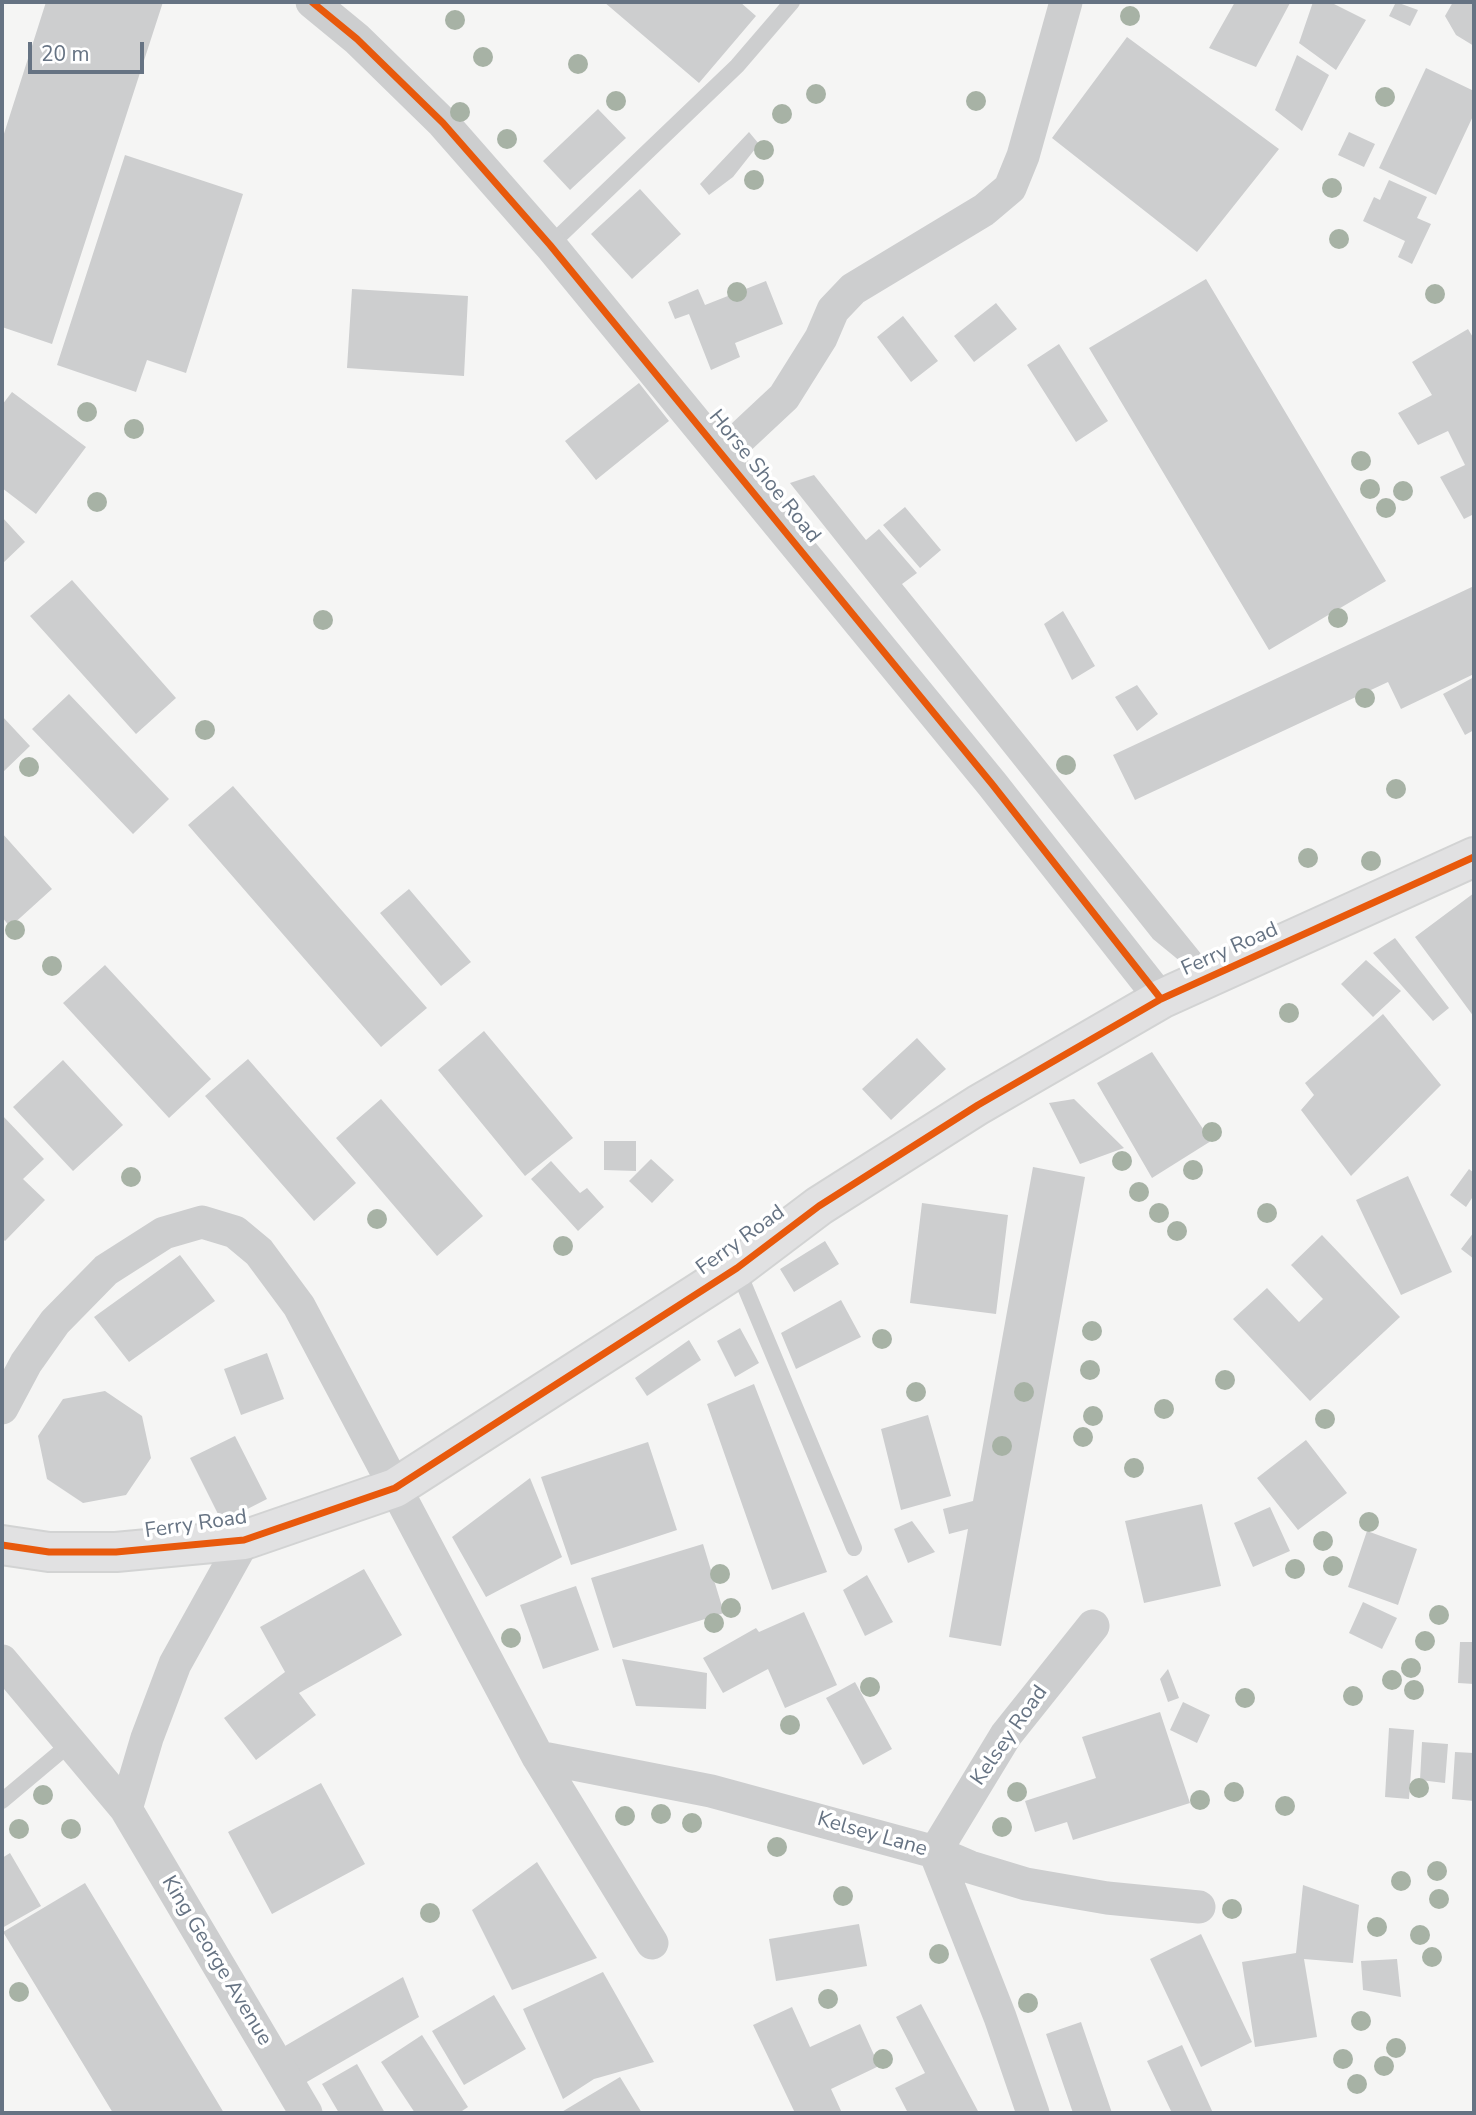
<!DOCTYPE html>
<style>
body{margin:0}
#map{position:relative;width:1476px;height:2115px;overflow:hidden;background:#f5f5f4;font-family:"Nunito Sans",sans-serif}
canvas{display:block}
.frame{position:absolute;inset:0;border:4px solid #667383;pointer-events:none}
.scale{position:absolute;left:28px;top:42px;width:116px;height:32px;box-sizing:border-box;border:4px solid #667383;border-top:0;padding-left:9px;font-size:21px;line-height:24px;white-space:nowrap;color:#667383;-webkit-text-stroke:5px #fff;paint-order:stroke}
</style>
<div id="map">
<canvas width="1476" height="2115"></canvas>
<div class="frame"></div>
<div class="scale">20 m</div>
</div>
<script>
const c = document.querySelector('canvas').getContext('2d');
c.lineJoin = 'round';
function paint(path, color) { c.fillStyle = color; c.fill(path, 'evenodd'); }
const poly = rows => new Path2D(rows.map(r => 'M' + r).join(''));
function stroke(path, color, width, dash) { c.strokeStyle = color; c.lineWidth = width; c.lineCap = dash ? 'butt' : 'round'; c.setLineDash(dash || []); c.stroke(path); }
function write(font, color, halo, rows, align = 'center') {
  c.font = font + ' "Nunito Sans",sans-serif'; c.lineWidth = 7; c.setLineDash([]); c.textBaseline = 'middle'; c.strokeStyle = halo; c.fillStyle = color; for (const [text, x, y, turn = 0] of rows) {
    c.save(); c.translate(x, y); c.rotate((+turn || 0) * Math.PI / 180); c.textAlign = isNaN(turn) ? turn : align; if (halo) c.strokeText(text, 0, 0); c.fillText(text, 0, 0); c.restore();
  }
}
paint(poly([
 [46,2,163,2,52,344,2,327,2,140],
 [604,2,740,2,756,16,699,83],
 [1235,2,1290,3,1256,67,1209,48],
 [1313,2,1330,2,1366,20,1336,70,1299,43],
 [1396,2,1418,10,1410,26,1389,16],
 [1453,2,1474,2,1474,46,1456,35,1445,16],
 [1127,37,1279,149,1197,252,1052,138],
 [1297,55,1329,75,1302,131,1275,110],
 [1426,68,1474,91,1474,114,1436,195,1379,168],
 [598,109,626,138,570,190,543,161],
 [749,132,759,144,733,177,709,195,700,184],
 [1349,132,1375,144,1364,167,1338,155],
 [125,155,243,194,186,373,147,360,136,392,57,365],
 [1389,180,1427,197,1417,218,1431,224,1412,264,1398,257,1405,241,1363,221,1374,197,1380,200],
 [640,189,681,234,632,279,591,234],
 [1206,279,1386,581,1269,650,1089,348],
 [766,281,783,324,735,343,740,357,711,370,689,314,675,319,668,302,698,289,705,305],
 [352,289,468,296,464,376,347,368],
 [996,303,1017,329,974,362,954,336],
 [903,316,938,361,911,382,877,337],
 [1468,329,1474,339,1474,514,1464,519,1440,477,1465,465,1448,431,1418,445,1398,413,1432,395,1412,362],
 [1059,344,1108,421,1076,442,1027,365],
 [639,383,669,421,596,480,565,441],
 [12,392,86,447,36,514,2,488,2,405],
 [814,475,866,540,879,529,917,573,902,584,1206,960,1203,980,1153,939,790,483],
 [905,507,941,550,920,568,883,525],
 [2,517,25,542,2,564],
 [72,580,176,698,136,734,30,616],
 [1474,586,1474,674,1401,709,1388,682,1135,800,1113,755],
 [1063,611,1095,666,1072,680,1044,624],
 [1474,677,1474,730,1465,735,1443,694],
 [1137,685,1158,714,1137,731,1115,697],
 [69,694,169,799,133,834,32,729],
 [2,716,30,746,2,773],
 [233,786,427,1008,381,1047,188,825],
 [2,833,52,889,10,927,2,917],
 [409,889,471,962,441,986,380,913],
 [1474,893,1474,1017,1415,937],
 [1395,938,1449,1008,1433,1021,1373,953],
 [1366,960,1401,991,1373,1017,1341,984],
 [105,965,211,1079,169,1118,63,1003],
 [1383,1014,1441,1085,1351,1176,1301,1110,1314,1095,1305,1083],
 [484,1031,573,1138,525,1176,438,1070],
 [917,1038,946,1069,891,1120,862,1089],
 [1152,1052,1211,1141,1152,1178,1097,1083],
 [248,1059,356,1183,314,1221,205,1096],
 [63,1060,123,1125,73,1171,13,1107],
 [381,1099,483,1216,437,1256,336,1138],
 [1074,1099,1124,1148,1080,1164,1049,1103],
 [2,1115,44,1159,23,1179,45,1200,5,1241,2,1238],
 [604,1141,636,1141,636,1171,604,1170],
 [651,1159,674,1180,652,1203,629,1181],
 [551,1161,580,1193,587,1188,604,1207,578,1231,531,1179],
 [1033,1167,1085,1177,1001,1646,949,1637,968,1529,949,1534,943,1509,973,1501],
 [1469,1169,1474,1173,1474,1195,1466,1207,1450,1195],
 [1408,1176,1452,1272,1401,1295,1356,1200],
 [922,1203,1008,1215,996,1314,910,1303],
 [1474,1232,1474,1259,1461,1249],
 [1322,1235,1400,1317,1310,1401,1233,1319,1267,1288,1299,1322,1323,1299,1291,1265],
 [825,1241,839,1264,794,1292,780,1269],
 [180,1255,215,1301,129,1362,94,1317],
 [841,1300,861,1337,796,1369,781,1333],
 [740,1328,759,1363,735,1377,717,1341],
 [689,1340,701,1360,647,1396,635,1378],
 [267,1353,284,1399,241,1415,224,1369],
 [754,1384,827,1572,772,1590,707,1404],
 [105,1391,142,1416,151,1458,126,1495,83,1503,47,1479,38,1436,63,1399],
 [928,1415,951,1496,901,1510,881,1429],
 [235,1436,267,1499,222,1522,190,1458],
 [1306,1440,1347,1493,1298,1530,1257,1478],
 [648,1442,677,1530,571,1565,541,1477],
 [530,1478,562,1557,486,1597,452,1537],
 [1202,1504,1221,1586,1144,1603,1125,1521],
 [1270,1507,1290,1551,1253,1567,1234,1523],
 [912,1521,935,1552,908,1563,894,1529],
 [1367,1531,1417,1549,1398,1605,1348,1587],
 [703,1544,724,1613,613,1648,591,1578],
 [364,1569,402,1635,299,1693,316,1715,256,1760,224,1718,285,1672,260,1627],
 [867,1575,893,1622,865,1636,843,1590],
 [576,1586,599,1650,543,1669,520,1605],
 [1363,1602,1397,1618,1382,1649,1349,1633],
 [804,1612,837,1685,785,1708,768,1669,723,1693,703,1658,756,1628,759,1632],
 [1460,1642,1474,1642,1474,1684,1458,1683],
 [622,1659,707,1673,706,1709,636,1706],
 [1168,1669,1179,1698,1168,1702,1160,1679],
 [855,1682,892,1749,863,1765,826,1698],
 [1183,1702,1210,1715,1197,1743,1170,1730],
 [1160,1712,1190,1803,1073,1840,1067,1822,1035,1832,1025,1801,1096,1778,1082,1737],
 [1389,1728,1414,1730,1409,1799,1385,1797],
 [1422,1742,1448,1744,1445,1783,1420,1780],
 [1455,1752,1474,1753,1474,1801,1452,1799],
 [321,1783,365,1864,272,1914,228,1832],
 [10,1853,41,1906,2,1928,2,1858],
 [537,1862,597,1958,512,1990,472,1910],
 [85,1883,224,2113,113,2113,3,1932],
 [1303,1885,1359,1905,1353,1963,1304,1959,1317,2037,1255,2047,1242,1962,1296,1953],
 [859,1924,867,1966,776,1981,769,1939],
 [1201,1934,1252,2042,1201,2067,1150,1959],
 [1397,1959,1401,1997,1363,1990,1361,1961],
 [603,1972,654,2062,594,2079,563,2099,523,2009],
 [403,1977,419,2017,305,2083,285,2046],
 [494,1995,526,2049,464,2085,432,2031],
 [921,2004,979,2113,908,2113,895,2088,925,2073,896,2017],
 [792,2007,810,2047,860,2024,879,2066,831,2089,842,2113,795,2113,753,2025],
 [1081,2022,1112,2113,1073,2113,1046,2034],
 [422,2035,468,2107,459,2113,415,2113,381,2062],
 [1182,2045,1213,2113,1172,2113,1147,2061],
 [357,2064,385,2113,339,2113,322,2084],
 [620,2077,642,2113,560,2113]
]), '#cdcecf');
const secondary = poly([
 [2,1545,49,1552,116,1552,244,1540,395,1488,737,1268,819,1206,978,1105,1161,999,1474,857]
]);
stroke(secondary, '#d2d3d3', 42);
stroke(poly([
 [550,245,737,66,792,2],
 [737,1268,854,1548],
 [2,1801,71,1743]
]), '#cdcecf', 16);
stroke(poly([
 [312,2,357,39,443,123,550,245,992,784,1161,999],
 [723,454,784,397,821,338,833,310,853,289,984,210,1010,188,1023,156,1066,2],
 [2,1408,26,1363,55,1322,106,1270,164,1233,202,1222,235,1232,259,1252,299,1306,538,1757,652,1943],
 [1093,1626,1006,1735,935,1852,970,1867,1026,1884,1107,1898,1199,1907],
 [2,1661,126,1809,306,2113],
 [538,1757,711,1791,935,1852,1000,2017,1033,2113],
 [126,1809,147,1738,175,1664,244,1540]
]), '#cdcecf', 33);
stroke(secondary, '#e1e1e2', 38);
stroke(poly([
 [312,2,357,39,443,123,550,245,992,784,1161,999],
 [2,1545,49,1552,116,1552,244,1540,395,1488,737,1268,819,1206,978,1105,1161,999,1474,857]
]), '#e8590c', 7);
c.fillStyle = '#a7b2a5';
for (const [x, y] of [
 [1130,16],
 [455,20],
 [483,57],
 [578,64],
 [816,94],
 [1385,97],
 [616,101],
 [976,101],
 [460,112],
 [782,114],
 [507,139],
 [764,150],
 [754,180],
 [1332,188],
 [1339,239],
 [737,292],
 [1435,294],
 [87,412],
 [134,429],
 [1361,461],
 [1370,489],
 [1403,491],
 [97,502],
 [1386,508],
 [1338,618],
 [323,620],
 [1365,698],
 [205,730],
 [1066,765],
 [29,767],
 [1396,789],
 [1308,858],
 [1371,861],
 [15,930],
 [52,966],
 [1289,1013],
 [1212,1132],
 [1122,1161],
 [1193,1170],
 [131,1177],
 [1139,1192],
 [1159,1213],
 [1267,1213],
 [377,1219],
 [1177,1231],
 [563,1246],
 [1092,1331],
 [882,1339],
 [1090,1370],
 [1225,1380],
 [916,1392],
 [1024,1392],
 [1164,1409],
 [1093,1416],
 [1325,1419],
 [1083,1437],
 [1002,1446],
 [1134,1468],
 [1369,1522],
 [1323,1541],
 [1333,1566],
 [1295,1569],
 [720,1574],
 [731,1608],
 [1439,1615],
 [714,1623],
 [511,1638],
 [1425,1641],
 [1411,1668],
 [1392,1680],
 [870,1687],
 [1414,1690],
 [1353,1696],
 [1245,1698],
 [790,1725],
 [1419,1788],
 [1017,1792],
 [1234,1792],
 [43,1795],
 [1200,1800],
 [1285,1806],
 [661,1814],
 [625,1816],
 [692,1823],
 [1002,1827],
 [19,1829],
 [71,1829],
 [777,1847],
 [1437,1871],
 [1401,1881],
 [843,1896],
 [1439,1899],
 [1232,1909],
 [430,1913],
 [1377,1927],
 [1420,1935],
 [939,1954],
 [1432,1957],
 [19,1992],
 [828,1999],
 [1028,2003],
 [1361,2021],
 [1396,2048],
 [883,2059],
 [1343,2059],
 [1384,2066],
 [1357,2084]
]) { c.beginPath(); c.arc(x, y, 10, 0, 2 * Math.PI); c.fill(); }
write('21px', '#667383', '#fff', [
 ["Horse Shoe Road",764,477,51],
 ["Ferry Road",1230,950,-24],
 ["Ferry Road",741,1241,-36],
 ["Ferry Road",196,1525,-8],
 ["Kelsey Road",1010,1736,-55],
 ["Kelsey Lane",872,1835,16],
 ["King George Avenue",216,1961,59]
]);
</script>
